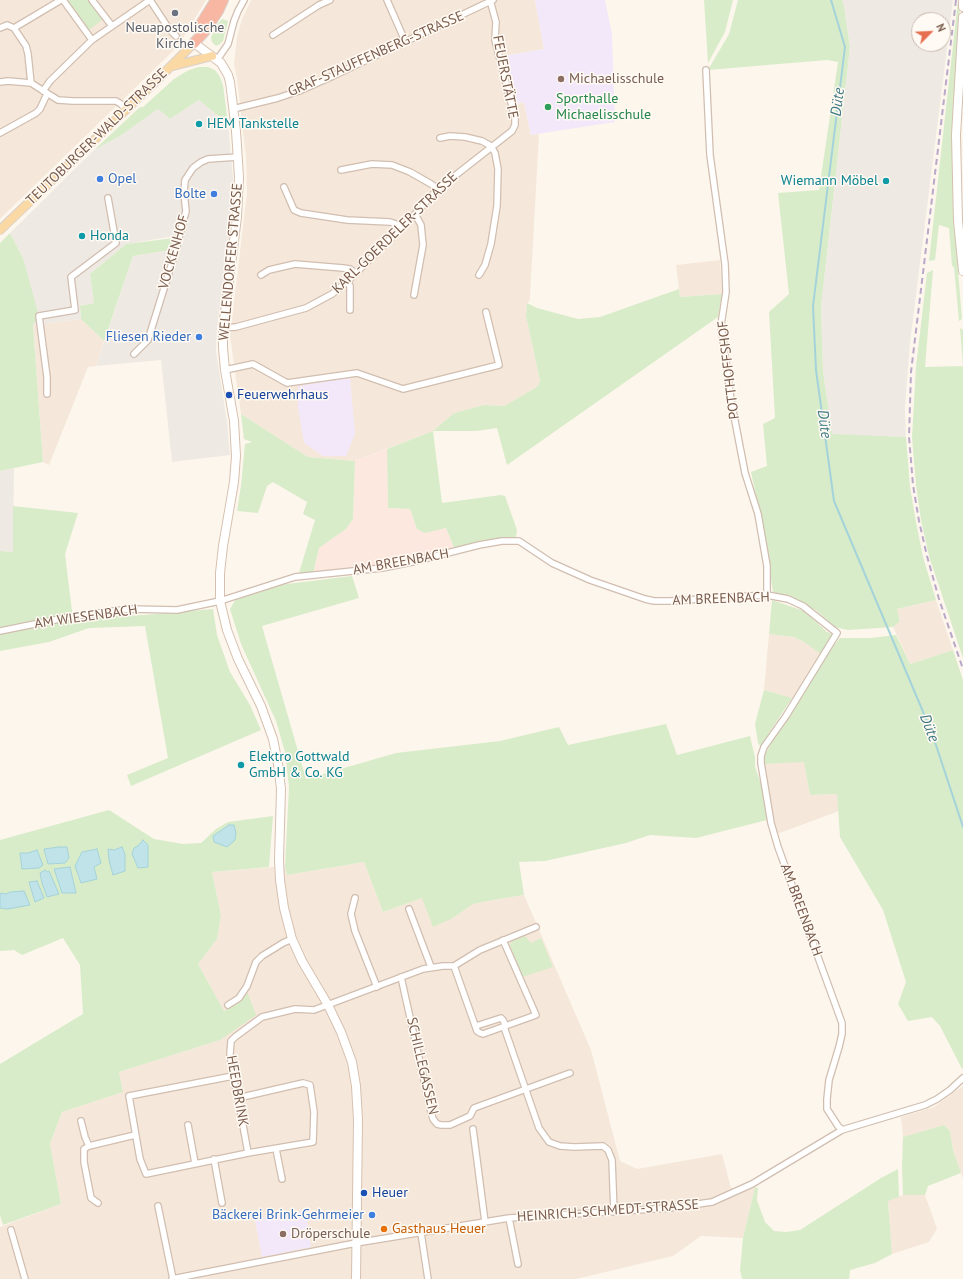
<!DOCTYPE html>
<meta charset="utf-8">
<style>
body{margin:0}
#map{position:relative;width:963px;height:1279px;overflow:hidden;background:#fdf6ec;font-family:"PT Sans",sans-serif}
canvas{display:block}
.north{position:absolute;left:911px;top:12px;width:40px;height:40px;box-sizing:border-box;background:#fffaf3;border:1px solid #cabbb1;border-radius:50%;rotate:66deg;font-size:11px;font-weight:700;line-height:16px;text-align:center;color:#7a5c4d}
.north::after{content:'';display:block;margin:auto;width:14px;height:18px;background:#e76f51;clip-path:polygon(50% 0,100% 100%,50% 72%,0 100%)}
</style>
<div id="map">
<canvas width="963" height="1279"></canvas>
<div class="north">N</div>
</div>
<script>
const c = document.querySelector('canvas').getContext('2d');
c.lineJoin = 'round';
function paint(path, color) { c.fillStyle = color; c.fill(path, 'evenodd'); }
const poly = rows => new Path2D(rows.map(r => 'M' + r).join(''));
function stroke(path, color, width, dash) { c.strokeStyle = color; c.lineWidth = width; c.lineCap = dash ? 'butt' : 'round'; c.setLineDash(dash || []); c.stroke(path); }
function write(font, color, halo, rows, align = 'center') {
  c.font = font + ' "PT Sans",sans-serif'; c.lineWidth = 3; c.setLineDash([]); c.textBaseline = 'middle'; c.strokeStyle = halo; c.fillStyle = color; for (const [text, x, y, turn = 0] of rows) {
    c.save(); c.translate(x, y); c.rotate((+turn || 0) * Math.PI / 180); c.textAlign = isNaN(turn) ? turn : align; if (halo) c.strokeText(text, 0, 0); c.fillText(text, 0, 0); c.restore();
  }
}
paint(poly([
 [0,0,206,0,185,35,172,52,0,219],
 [251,0,535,0,544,49,504,56,516,104,524,102,531,135,539,134,530,295,530,300,527,303,526,316,540,381,537,387,504,406,484,405,454,413,433,431,355,461,308,457,241,414,230,336,247,192,246,157,237,78,234,64,237,37,242,19],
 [720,260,722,294,680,297,676,265],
 [81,319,104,341,96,366,88,367,49,465,43,462,33,325],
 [936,600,953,650,910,664,893,627,900,620,897,609],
 [769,634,794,637,804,642,825,656,797,700,764,690],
 [804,761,810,795,837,794,839,811,777,834,773,823,765,764],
 [364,862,383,912,422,898,453,918,473,904,493,900,524,895,591,1050,620,1161,637,1169,722,1154,731,1188,755,1187,743,1238,701,1236,673,1256,576,1279,0,1279,0,1227,61,1204,50,1144,62,1112,123,1092,119,1072,220,1040,237,1003,224,1011,198,964,217,939,221,916,212,872,285,866,287,875],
 [963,1086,963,1179,953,1150,950,1131,944,1125,903,1137,901,1117,934,1107],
 [903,1195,925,1195,937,1229,929,1242,892,1254,888,1200]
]), '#f5e8da');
paint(poly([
 [387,449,388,508,410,509,417,529,446,528,455,550,358,570,313,574,319,548,346,529,353,519,355,461]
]), '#fde8e0');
paint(poly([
 [842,0,953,0,910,343,905,406,906,437,832,435,823,371,821,307,850,47,844,6],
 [919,20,943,20,943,44,919,44],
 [199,100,228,124,233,178,230,229,217,328,216,351,227,422,230,455,172,462,161,360,96,366,133,256,171,250,175,236,126,244,90,274,94,303,80,306,81,319,33,325,23,258,10,233,94,150,120,136,158,109,170,119],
 [14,468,13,552,0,551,0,471]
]), '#efe9e4');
paint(poly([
 [535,0,605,0,612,34,615,122,531,135,524,102,516,104,504,56,544,49],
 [350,378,355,434,346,456,323,456,304,443,298,407,298,386],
 [306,1210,311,1247,262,1257,255,1220]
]), '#f3e8fa');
paint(poly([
 [66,0,88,0,103,19,89,30],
 [704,0,733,0,725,32,708,63],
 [738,0,842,0,844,6,850,47,821,307,823,371,832,434,906,437,910,487,916,522,923,557,936,600,897,609,900,621,893,627,848,630,835,627,817,611,792,597,773,592,763,528,751,472,767,466,763,424,775,418,769,312,789,294,778,193,819,190,838,62,827,60,708,70,729,34],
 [958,0,959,0,960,5,952,135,954,221,962,319,959,321,954,267,952,266,949,228,939,225,935,260,929,261],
 [222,19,228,21,223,41,220,44,216,46,212,42,211,38,215,27],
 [198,67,208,67,215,70,220,77,223,85,228,124,199,100,170,119,158,109,120,136,94,150,140,107,143,107,174,79,187,71],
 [10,233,23,258,39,316,33,325,43,462,0,471,0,243],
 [174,238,171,250,133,256,104,341,81,319,80,306,94,303,90,274,126,244],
 [933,270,925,367,963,366,960,328,963,330,963,658,929,556,921,520,916,485,912,437,916,367,927,273],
 [679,289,680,297,722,294,718,317,507,465,497,428,476,431,433,431,442,503,501,495,505,496,517,530,516,537,455,550,446,528,425,533,417,529,410,509,388,508,387,449,433,431,454,413,484,405,504,406,537,387,540,381,526,316,527,303,537,308,578,319,600,317],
 [241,414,308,457,355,461,353,519,346,529,319,548,313,574,299,573,315,520,303,514,307,502,273,482,267,486,258,513,237,511,241,486,245,444,252,442,244,439],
 [13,506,78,513,65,554,73,619,103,616,144,615,213,609,217,635,230,672,250,705,261,730,131,786,127,775,168,758,145,626,89,628,49,642,0,651,0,551,13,552],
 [352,576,359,598,262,626,306,779,396,753,500,741,559,727,568,745,666,724,677,755,750,736,755,757,755,767,762,787,767,820,696,838,650,835,626,843,545,861,519,862,524,895,493,900,473,904,453,918,433,927,422,898,383,912,364,862,287,875,285,866,289,787,285,752,276,721,241,644,230,609,236,599,262,589,279,585],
 [772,600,804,611,827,632,834,635,821,654,804,642,794,637,769,634],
 [896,635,910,664,953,650,963,680,963,1068,962,1069,940,1026,932,1017,908,1021,898,1004,906,982,883,910,840,837,837,794,810,795,804,762,765,764,764,756,797,700,825,656,840,638,871,638],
 [764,690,792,698,767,736,761,748,758,743,755,724],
 [109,810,154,839,183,844,201,843,216,829,228,822,273,816,269,867,212,872,221,916,217,939,198,964,224,1011,237,1003,247,992,256,1015,220,1040,119,1072,123,1092,62,1112,50,1144,61,1204,3,1225,0,1215,0,1064,83,1014,80,965,63,938,22,955,14,950,0,951,0,840],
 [525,936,531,943,541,938,553,967,522,977,510,945,512,941],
 [944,1125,950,1131,953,1150,961,1173,928,1186,925,1195,903,1195,902,1167,903,1137],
 [898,1169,899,1197,888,1201,892,1254,875,1263,850,1270,849,1279,742,1279,740,1270,743,1238,755,1187,758,1188,757,1200,765,1222,774,1231,786,1232,800,1230,881,1178]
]), '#d8ecc9');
const water = poly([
 [229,825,234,825,236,833,235,840,227,847,214,842,213,836,229,825],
 [143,840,148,845,148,867,138,868,132,854,134,848,138,846,143,840],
 [59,847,67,847,69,858,65,863,48,864,44,849,59,847],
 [122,847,125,854,125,871,113,875,109,860,108,849,114,850,122,847],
 [97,849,101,863,94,867,97,879,81,883,75,866,82,852,97,849],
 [37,850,43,865,39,868,22,869,20,853,28,853,37,850],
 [70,867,76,893,62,893,54,869,70,867],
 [45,870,47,872,49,871,59,894,47,897,42,883,40,873,45,870],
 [37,881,44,898,35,902,29,882,37,881],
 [24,891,30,905,8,909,0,908,0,893,6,894,10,892,24,891]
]);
paint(water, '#bfe3e8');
stroke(water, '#a5d3da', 1);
stroke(poly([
 [831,0,845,47,813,306,816,370,834,501,932,733,963,827]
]), '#a5d3da', 2);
const street = poly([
 [63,0,92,40],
 [92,0,112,26],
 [387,0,405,41],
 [0,28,7,25,14,28,26,46,28,54,31,83],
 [14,28,61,0],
 [273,35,319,5,330,0],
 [217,60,228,44,234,21,238,11,244,0],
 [706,70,710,155,725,264,726,292,721,325,731,400,745,473,758,514,767,566,767,595],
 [0,82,8,81,31,83,58,100,73,101,116,101,121,104,126,110],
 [43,91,50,81,92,40,150,0,169,29,176,36],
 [233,109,278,98,299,91,333,76,493,0],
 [0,133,36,113,40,109,47,94],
 [440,138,450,136,465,137,482,141,491,146,495,153,498,169,497,206,491,244,485,265,479,275],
 [341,170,372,164,392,165,410,172,431,184,438,189],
 [284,187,294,210,301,213,347,220,390,222,396,224,401,227],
 [261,275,269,270,295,264,343,268,350,269,355,273],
 [348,281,350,286,350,310],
 [414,295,423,245,421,225,415,214],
 [223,328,236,327,306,308,332,294,348,281,415,214,438,189,512,131,515,125,515,118,495,40,496,22,490,0],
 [134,354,148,340,175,253,186,211,184,193,185,180,193,168,201,162,208,159,238,157],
 [225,370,253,364,287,383,357,373,403,389,499,365,486,312],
 [47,394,47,377,39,316,75,310,71,277,116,243,108,198],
 [0,631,69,617,129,609,177,610,220,601,295,577,382,568,412,562,479,545,502,541,519,541,552,563,590,580,645,599,654,601,670,601,767,595,788,599,803,606,837,633,786,716,764,747,761,756,761,763,771,823,778,847,842,1023,842,1034,839,1047,829,1080,827,1099,827,1109,838,1126,842,1130],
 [355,898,351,914,355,931,377,987],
 [409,909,431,967],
 [454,966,480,950,536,927],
 [401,977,431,1112,433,1119,437,1124,441,1125,450,1125,470,1116,474,1108,570,1073],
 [228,1005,239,998,247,986,256,962,262,956,283,943,292,939],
 [476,1026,501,1018,503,1020,506,1026],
 [504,1027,539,1128,549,1142,560,1146,574,1147,603,1146,608,1150,612,1160,614,1212],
 [233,1076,129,1096,140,1159,146,1174,248,1153,313,1142,314,1112,310,1085,303,1083,238,1098],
 [81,1121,85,1137,89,1146],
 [188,1125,195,1163],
 [473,1129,485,1222],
 [276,1149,282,1179],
 [248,1153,238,1098,233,1076,230,1054,231,1041,235,1037,262,1017,295,1009,314,1010,423,969,443,966,454,966,477,1031,480,1033,483,1034,536,1015,503,940],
 [214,1159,222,1203],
 [98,1203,91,1198,84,1162,84,1149,89,1146,135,1135],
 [158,1206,173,1279],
 [509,1218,518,1264],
 [11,1230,25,1279],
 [421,1233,428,1279],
 [172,1279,356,1243,509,1218,670,1208,712,1202,752,1184,842,1130,925,1105,937,1099,950,1090,963,1078]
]);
const secondary = poly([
 [963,0,963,7],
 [963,17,956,135,958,221,963,271],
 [194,43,221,63,228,75,230,82,236,131,239,177,237,217,223,328,223,348,225,370,234,421,236,456,234,482,223,546,220,573,220,601,227,630,238,659,261,706,273,739,278,764,281,789,279,860,280,880,284,908,292,939,302,961,328,1005,341,1032,352,1062,356,1086,358,1120,356,1279]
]);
const primary = poly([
 [173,66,212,56],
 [0,230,154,83,194,43]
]);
const highway = poly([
 [201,24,216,0],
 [194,43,204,32,218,11,223,0]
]);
stroke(street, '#d1beb0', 8);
stroke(secondary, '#d6c0b0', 10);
stroke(primary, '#dad1cd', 10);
stroke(highway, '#dad1cd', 12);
stroke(street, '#fff', 5.5);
stroke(secondary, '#fff', 8);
stroke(primary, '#fbd9a5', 8);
stroke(highway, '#f7b7a3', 10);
stroke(poly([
 [956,0,911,372,909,437,913,485,919,521,927,556,939,599,963,669]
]), '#b9a8c9', 2, [6, 4]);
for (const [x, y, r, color] of [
 [175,13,4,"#6b7280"],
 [561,79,4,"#8d6e63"],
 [548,107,4,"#2e9e5b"],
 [199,124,4,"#0f9aa8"],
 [100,179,4,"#3f7fe0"],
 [886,181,4,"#0f9aa8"],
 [214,194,4,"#3f7fe0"],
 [82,236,4,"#0f9aa8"],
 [199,337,4,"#3f7fe0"],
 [229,395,4,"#1a4fb4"],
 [241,765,4,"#0f9aa8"],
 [364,1193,4,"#1a4fb4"],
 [372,1215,4,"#3f7fe0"],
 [384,1229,4,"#e8710a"],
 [283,1234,4,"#8d6e63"]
]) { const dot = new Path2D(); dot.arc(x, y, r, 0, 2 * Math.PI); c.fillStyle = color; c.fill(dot); stroke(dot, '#fffaf3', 1.5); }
write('14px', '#5b616d', '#fffaf3', [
 ["Neuapostolische",175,28],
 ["Kirche",175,44]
]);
write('14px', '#7a5c4d', '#fffaf3', [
 ["GRAF-STAUFFENBERG-STRASSE",376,54,-24],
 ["FEUERSTÄTTE",505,77,79],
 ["TEUTOBURGER-WALD-STRASSE",97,137,-44],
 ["KARL-GOERDELER-STRASSE",395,233,-44],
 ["VOCKENHOF",174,252,-74],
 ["WELLENDORFER STRASSE",231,262,-85],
 ["POTTHOFFSHOF",729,370,-97],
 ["AM BREENBACH",401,562,-10],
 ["AM BREENBACH",721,599,-2],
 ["AM WIESENBACH",86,617,-8],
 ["AM BREENBACH",801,910,70],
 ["SCHILLEGASSEN",422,1066,77],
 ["HEEDBRINK",237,1091,80],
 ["HEINRICH-SCHMEDT-STRASSE",608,1211,-4]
]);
write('14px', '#785e54', '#fffaf3', [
 ["Michaelisschule",569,79],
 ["Dröperschule",291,1234]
], 'left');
write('14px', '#27864d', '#fffaf3', [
 ["Sporthalle",556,99],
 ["Michaelisschule",556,115]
], 'left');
write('14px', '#0d838f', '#fffaf3', [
 ["HEM Tankstelle",207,124],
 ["Wiemann Möbel",878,181,"right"],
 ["Honda",90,236],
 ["Elektro Gottwald",249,757],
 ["GmbH & Co. KG",249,773]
], 'left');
write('14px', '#366cbe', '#fffaf3', [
 ["Opel",108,179,"left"],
 ["Bolte",206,194],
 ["Fliesen Rieder",191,337],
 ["Bäckerei Brink-Gehrmeier",364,1215]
], 'right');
write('14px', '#164399', '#fffaf3', [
 ["Feuerwehrhaus",237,395],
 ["Heuer",372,1193]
], 'left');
write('14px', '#c56008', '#fffaf3', [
 ["Gasthaus Heuer",392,1229]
], 'left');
write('italic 15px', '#437c86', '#fffaf3', [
 ["Düte",838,102,-83],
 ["Düte",824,424,82],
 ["Düte",929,728,69]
]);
</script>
